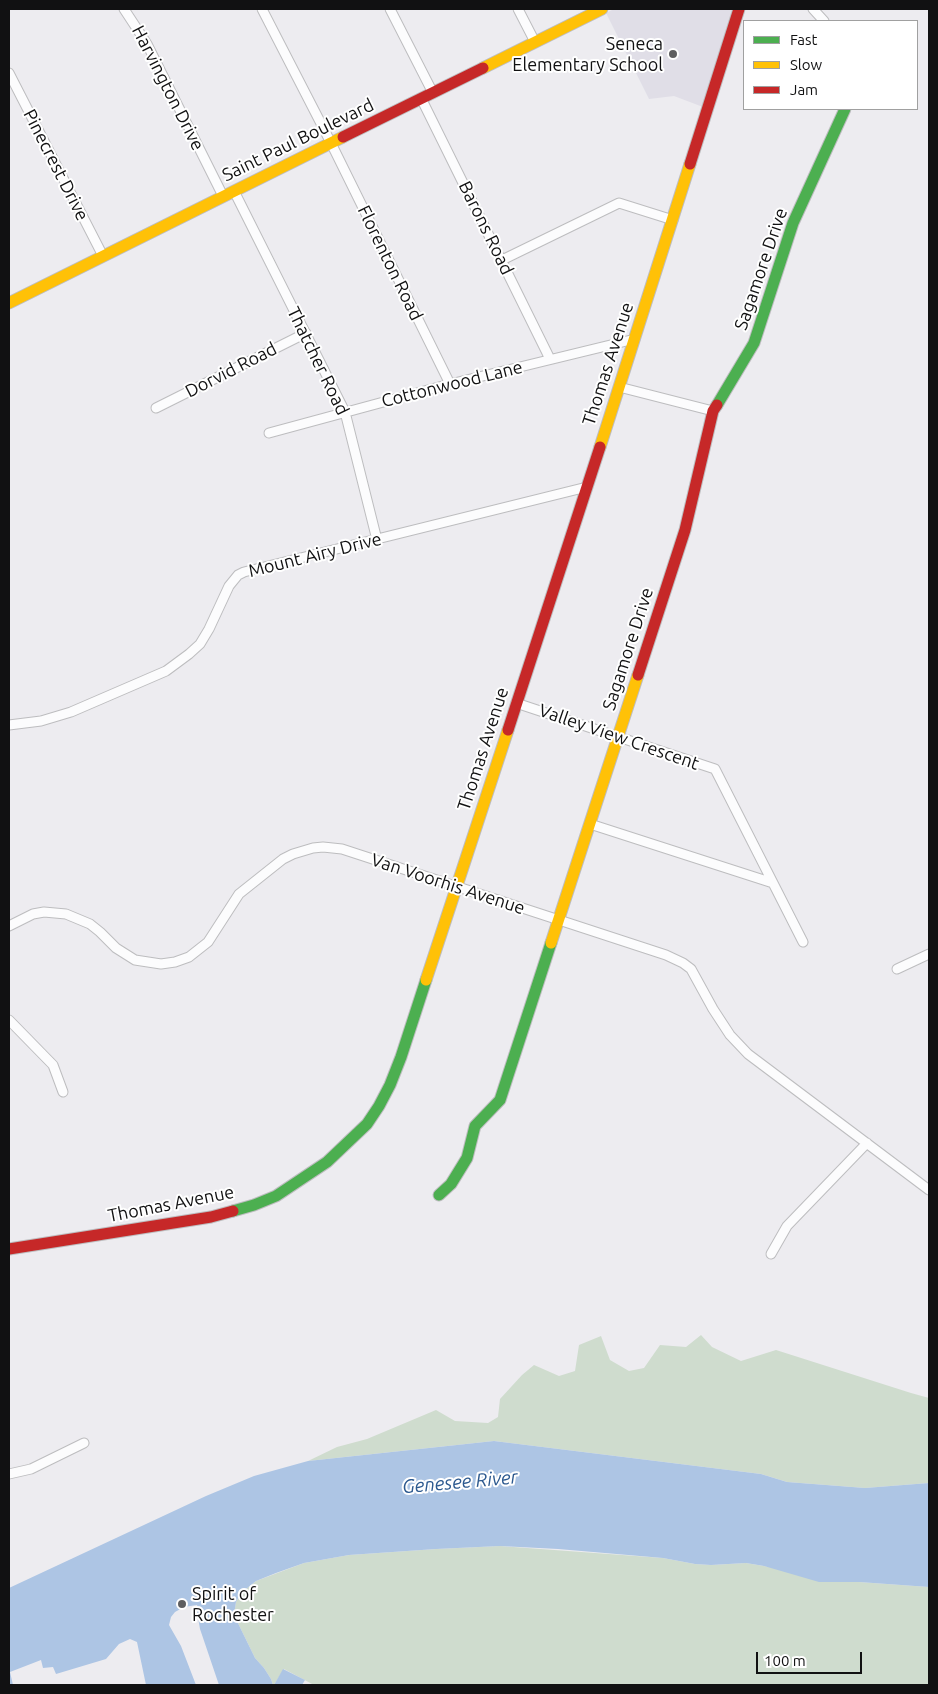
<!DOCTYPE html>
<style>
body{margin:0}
#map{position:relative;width:938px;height:1694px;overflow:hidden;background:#edecf0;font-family:Ubuntu,sans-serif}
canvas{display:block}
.frame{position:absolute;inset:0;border:10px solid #111112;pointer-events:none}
.legend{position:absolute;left:743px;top:20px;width:175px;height:90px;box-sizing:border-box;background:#fff;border:1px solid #a0a0a0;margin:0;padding:6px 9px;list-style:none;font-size:15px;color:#111112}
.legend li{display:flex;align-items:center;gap:10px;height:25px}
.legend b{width:25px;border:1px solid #a0a0a0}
.scale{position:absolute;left:756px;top:1652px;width:106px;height:22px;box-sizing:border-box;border:2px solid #111112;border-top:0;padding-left:6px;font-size:15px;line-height:18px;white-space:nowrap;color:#111112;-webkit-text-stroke:4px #fff;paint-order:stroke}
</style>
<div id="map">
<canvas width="938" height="1694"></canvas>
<div class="frame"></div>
<ul class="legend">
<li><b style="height:6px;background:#4caf50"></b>Fast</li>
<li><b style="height:6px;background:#ffc107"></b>Slow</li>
<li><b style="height:6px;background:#c62828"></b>Jam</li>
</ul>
<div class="scale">100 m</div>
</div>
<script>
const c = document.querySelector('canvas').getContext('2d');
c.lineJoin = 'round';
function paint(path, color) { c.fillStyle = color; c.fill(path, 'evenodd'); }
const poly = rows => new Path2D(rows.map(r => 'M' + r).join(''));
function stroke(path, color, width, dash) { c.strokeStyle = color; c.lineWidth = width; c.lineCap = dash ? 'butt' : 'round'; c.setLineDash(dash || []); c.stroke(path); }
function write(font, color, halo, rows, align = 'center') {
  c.font = font + ' Ubuntu,sans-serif'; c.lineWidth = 4; c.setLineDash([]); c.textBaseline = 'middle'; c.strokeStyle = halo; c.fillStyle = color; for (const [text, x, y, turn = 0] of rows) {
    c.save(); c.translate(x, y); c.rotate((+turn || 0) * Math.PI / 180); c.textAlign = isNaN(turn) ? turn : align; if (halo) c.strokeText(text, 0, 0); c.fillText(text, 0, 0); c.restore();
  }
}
paint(poly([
 [614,9,735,9,703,107,674,96,649,99,606,13]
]), '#e0dee7');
paint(poly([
 [701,1335,712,1347,741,1361,776,1350,911,1393,929,1398,929,1483,865,1488,787,1482,761,1474,494,1441,308,1461,337,1447,367,1439,436,1410,455,1421,488,1423,498,1417,500,1399,522,1375,534,1365,559,1376,575,1371,579,1345,601,1336,610,1360,629,1371,644,1368,660,1345,686,1347],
 [500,1546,663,1558,695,1564,711,1565,746,1563,859,1582,929,1587,929,1685,314,1685,284,1669,274,1685,273,1685,271,1679,264,1668,255,1658,234,1615,236,1602,241,1593,256,1581,304,1563,349,1555,436,1549]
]), '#cfdcce');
paint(poly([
 [494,1441,761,1474,787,1482,865,1488,929,1483,929,1587,859,1582,819,1582,764,1566,746,1563,711,1565,695,1564,663,1558,558,1549,500,1546,436,1549,349,1555,304,1563,276,1573,256,1581,241,1593,236,1602,234,1615,255,1658,264,1668,271,1679,273,1685,219,1685,200,1629,197,1612,198,1608,197,1605,184,1607,175,1612,171,1617,169,1625,181,1646,196,1685,146,1685,137,1642,130,1639,119,1644,106,1659,56,1674,53,1667,43,1668,41,1660,10,1672,13,1685,9,1685,9,1588,206,1496,254,1476,308,1461],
 [283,1669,305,1680,302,1685,274,1685]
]), '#adc5e4');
const street = poly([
 [124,9,147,44,223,196],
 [262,9,331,143,450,384],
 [390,9,433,93],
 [518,9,535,42],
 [813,9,824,21],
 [9,73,103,256],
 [421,98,550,359],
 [234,191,345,412,377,540],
 [502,260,619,203,673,220],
 [619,387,713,411],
 [156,408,306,333],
 [269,433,450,384,635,339],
 [516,703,715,769,773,883],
 [9,725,41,721,71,712,166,671,189,654,200,644,209,629,229,586,238,575,244,572,587,487],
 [590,824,773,883,803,942],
 [9,926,33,914,44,912,66,914,90,924,100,932,116,948,135,960,161,964,175,962,189,957,208,942,239,894,283,859,293,854,313,848,323,847,342,849,666,955,683,963,691,969,713,1009,730,1035,748,1054,929,1190],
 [897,969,929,954],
 [9,1020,53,1065,63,1092],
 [771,1254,787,1226,867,1143],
 [9,1474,31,1469,84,1443]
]);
const fast = poly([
 [717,405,754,343,793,223,845,109],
 [439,1195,451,1184,467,1158,475,1126,500,1100,551,943],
 [233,1211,254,1205,276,1196,327,1162,367,1124,379,1106,390,1085,401,1057,426,980]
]);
const slow = poly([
 [483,68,602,9],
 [9,303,343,137],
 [600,447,690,164],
 [551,943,638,675],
 [426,980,508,730]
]);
const jam = poly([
 [343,137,483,68],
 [690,164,739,9],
 [638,675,685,530,713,411,717,405],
 [508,730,600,447],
 [9,1249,211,1217,233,1211]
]);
stroke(street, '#bdbdbf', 11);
stroke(fast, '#bdbdbf', 13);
stroke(slow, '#bdbdbf', 13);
stroke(jam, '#bdbdbf', 13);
stroke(street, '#fcfcfd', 9);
stroke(fast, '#4caf50', 11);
stroke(slow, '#ffc107', 11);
stroke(jam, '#c62828', 11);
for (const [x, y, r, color] of [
 [673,54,5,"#5e5e60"],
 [182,1604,5,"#5e5e60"]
]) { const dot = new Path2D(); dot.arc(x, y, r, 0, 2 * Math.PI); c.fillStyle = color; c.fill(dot); stroke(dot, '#fff', 2); }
write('18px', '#111112', '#fff', [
 ["Seneca",663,44],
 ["Elementary School",663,65],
 ["Spirit of",192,1594,"left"],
 ["Rochester",192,1615,"left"]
], 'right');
write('18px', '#111112', '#fff', [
 ["Harvington Drive",168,88,63],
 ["Saint Paul Boulevard",298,140,-26],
 ["Pinecrest Drive",56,165,63],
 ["Barons Road",486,228,64],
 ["Florenton Road",390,263,64],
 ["Sagamore Drive",761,269,-71],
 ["Thatcher Road",318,361,64],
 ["Thomas Avenue",608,364,-72],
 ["Dorvid Road",231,370,-27],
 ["Cottonwood Lane",452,384,-14],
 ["Mount Airy Drive",315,555,-14],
 ["Sagamore Drive",628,649,-72],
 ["Valley View Crescent",619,737,19],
 ["Thomas Avenue",483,749,-72],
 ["Van Voorhis Avenue",448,884,18],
 ["Thomas Avenue",171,1204,-11]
]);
write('italic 19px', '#2c598f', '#fff', [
 ["Genesee River",460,1482,-5]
]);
</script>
